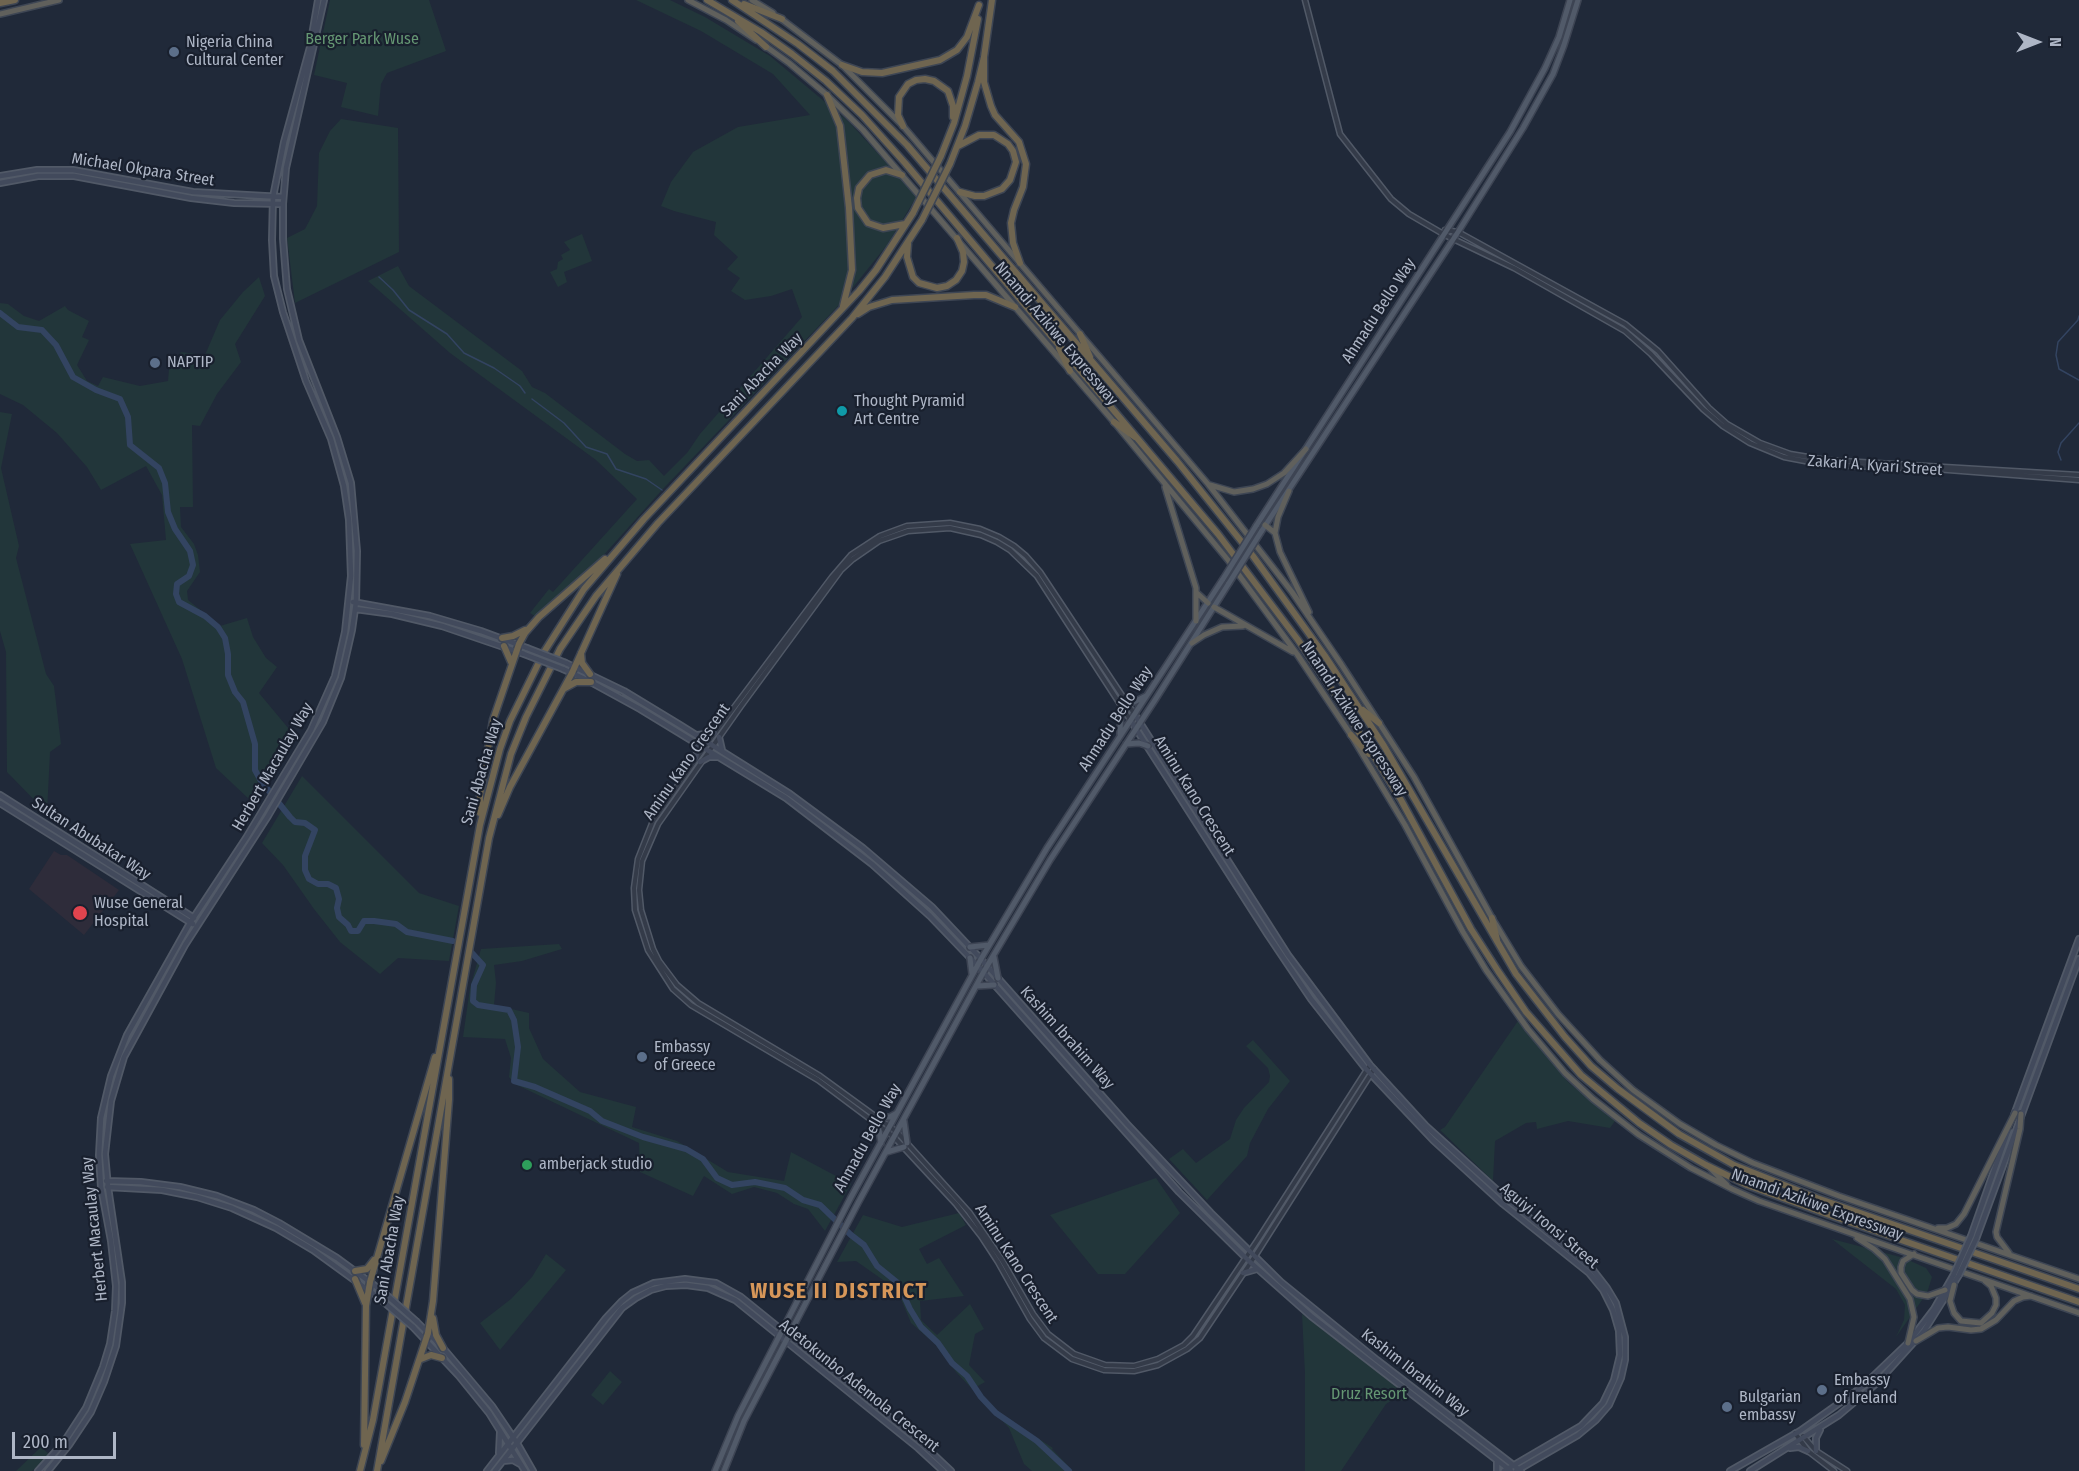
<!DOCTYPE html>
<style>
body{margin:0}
#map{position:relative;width:2079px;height:1471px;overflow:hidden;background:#202939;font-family:"Fira Sans Condensed",sans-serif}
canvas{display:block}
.north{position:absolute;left:2007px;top:12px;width:60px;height:60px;-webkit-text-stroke:4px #19202e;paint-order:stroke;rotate:90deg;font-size:16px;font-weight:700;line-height:24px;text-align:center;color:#aeb6c6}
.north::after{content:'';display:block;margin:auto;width:21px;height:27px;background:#aeb6c6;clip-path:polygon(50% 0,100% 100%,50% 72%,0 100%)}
.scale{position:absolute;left:12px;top:1432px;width:104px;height:27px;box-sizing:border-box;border:3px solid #aeb6c6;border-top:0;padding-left:8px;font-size:18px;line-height:21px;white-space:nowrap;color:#aeb6c6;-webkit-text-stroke:4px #19202e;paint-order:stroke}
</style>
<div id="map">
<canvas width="2079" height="1471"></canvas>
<div class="north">N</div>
<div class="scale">200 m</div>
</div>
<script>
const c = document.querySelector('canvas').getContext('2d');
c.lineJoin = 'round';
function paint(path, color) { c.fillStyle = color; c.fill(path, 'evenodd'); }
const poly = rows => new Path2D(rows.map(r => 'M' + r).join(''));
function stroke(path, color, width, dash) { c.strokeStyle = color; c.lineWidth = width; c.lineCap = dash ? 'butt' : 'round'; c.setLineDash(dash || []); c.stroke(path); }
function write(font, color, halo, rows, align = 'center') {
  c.font = font + ' "Fira Sans Condensed",sans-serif'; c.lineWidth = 4.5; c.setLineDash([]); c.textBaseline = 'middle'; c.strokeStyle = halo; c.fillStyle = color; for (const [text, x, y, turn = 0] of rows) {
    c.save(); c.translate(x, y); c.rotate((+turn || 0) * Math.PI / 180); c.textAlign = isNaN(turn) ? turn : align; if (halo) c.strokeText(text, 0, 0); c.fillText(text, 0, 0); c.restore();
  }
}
paint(poly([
 [54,851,61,855,67,855,119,890,84,935,29,889]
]), '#2e2c3a');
paint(poly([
 [330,0,429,0,446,51,387,73,381,84,378,116,341,107,347,83,314,75],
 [636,0,670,0,705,17,770,56,849,122,917,196,887,245,838,306,662,490,601,558,536,617,530,613,549,589,553,592,637,499,596,460,450,353,368,281,398,266,409,286,522,371,532,387,545,393,625,454,637,461,649,460,664,476,687,453,700,434,802,317,792,289,771,296,745,300,731,291,740,278,727,269,738,257,714,235,716,222,674,211,661,206,671,182,693,152,738,127,810,115,773,74,701,31],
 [341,119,398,128,399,252,295,303,287,238,305,229,317,206,319,153,330,131],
 [582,234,592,261,564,272,567,282,558,287,550,272,557,269,558,262,563,259,561,255,570,250,564,242],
 [259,277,265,296,235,344,241,362,217,394,200,426,192,425,193,507,180,507,181,527,194,544,198,555,200,572,187,591,188,600,220,626,247,618,253,637,266,658,277,667,259,693,294,735,250,800,216,768,182,659,130,544,166,540,162,495,146,466,101,490,87,467,57,433,23,405,0,394,0,303,8,304,24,316,39,321,65,306,68,310,89,321,82,337,89,340,77,365,87,381,98,386,103,377,140,386,168,381,169,369,181,352,205,355,220,320,243,292],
 [0,412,12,414,1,468,19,546,16,558,46,674,54,686,61,744,50,752,47,813,7,772,6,652,0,631],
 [302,776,419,893,459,906,449,961,398,958,380,974,340,942,314,909,283,865,262,843],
 [559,944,562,949,522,961,494,965,496,983,494,1005,529,1013,529,1028,543,1059,580,1092,636,1107,632,1127,677,1141,728,1172,784,1181,791,1152,851,1184,825,1231,808,1209,794,1204,777,1193,754,1187,732,1194,704,1176,693,1196,640,1172,639,1143,515,1084,509,1077,511,1058,505,1039,463,1037,470,988,481,949],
 [1518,1021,1568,1082,1615,1121,1610,1128,1568,1121,1537,1129,1536,1122,1526,1123,1495,1141,1493,1181,1440,1130,1445,1127],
 [1253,1040,1290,1081,1268,1109,1250,1143,1247,1156,1207,1200,1169,1159,1183,1149,1196,1163,1230,1139,1236,1120,1244,1108,1269,1082,1270,1076,1268,1068,1246,1046],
 [1156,1178,1180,1213,1125,1274,1098,1274,1050,1215],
 [959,1213,966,1225,919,1249,927,1264,939,1258,964,1296,920,1301,921,1320,937,1335,970,1304,984,1329,975,1334,969,1365,985,1382,976,1387,997,1412,1053,1448,1052,1449,1073,1471,1032,1471,1024,1464,1009,1428,956,1372,935,1344,911,1323,899,1294,893,1287,856,1261,837,1262,863,1215,902,1227],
 [1832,1239,1904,1258,1926,1268,1932,1277,1927,1293,1896,1337,1904,1320,1905,1305,1896,1289],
 [546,1254,566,1270,500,1350,480,1323,511,1299,532,1277],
 [1302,1314,1407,1395,1404,1401,1394,1399,1386,1404,1341,1471,1305,1471,1305,1374],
 [610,1371,622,1382,603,1405,591,1395],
 [41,1447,50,1455,40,1464,32,1471,16,1471]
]), '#22363a');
stroke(poly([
 [379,277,393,290,409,310,447,334,464,353,494,368,520,386,525,393],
 [2079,316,2078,320,2058,342,2056,355,2059,369,2079,380],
 [532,399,564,423,586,447,607,454,616,469,646,479,662,490],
 [2061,460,2058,452,2061,443,2079,423]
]), '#334461', 1.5);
stroke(poly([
 [0,313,18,327,42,330,56,345,73,377,96,390,120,399,128,417,130,445,159,468,165,483,168,512,175,529,190,551,193,565,189,576,177,584,176,594,179,602,205,616,218,627,225,638,228,654,228,675,235,692,243,702,255,744,255,770,261,781,290,817,295,822,305,823,315,830,305,856,305,870,309,879,318,884,328,884,336,888,339,899,337,908,339,917,348,925,351,931,358,931,364,921,374,921,396,924,407,932,453,941],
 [472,953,483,965,474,985,473,1001,478,1005,509,1010,514,1020,518,1047,514,1081,535,1087,590,1111,602,1121,643,1137,686,1149,703,1159,717,1178,732,1185,755,1182,785,1188,803,1200,820,1205,851,1235,864,1245,877,1266,898,1283,910,1309,921,1327,938,1343,952,1363,967,1376,981,1397,996,1413,1037,1441,1069,1471]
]), '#334461', 6);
const tertiary = poly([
 [1305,0,1340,134,1391,199,1409,214,1445,235,1514,268,1625,331,1651,354,1703,409,1723,426,1750,443,1784,457,1826,465,1935,469,2079,480],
 [1445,230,1458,232,1625,324,1658,351,1709,408,1727,424,1760,443,1790,454,1826,460,2079,475],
 [1135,715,1040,572,1026,556,1014,546,999,537,980,529,950,523,907,526,880,536,851,555,832,577,708,742,653,821,638,859,634,888,635,910,648,950,673,989,691,1005,818,1080,894,1137,956,1204,981,1236,998,1262,1030,1319,1044,1338,1072,1359,1104,1370,1134,1371,1158,1365,1187,1349,1200,1338,1255,1256,1374,1069],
 [1131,721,1037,576,1010,550,997,542,981,535,950,528,908,531,879,541,853,559,841,570,741,706,658,824,642,861,639,890,641,910,653,949,659,961,677,985,698,1003,820,1076,897,1132,969,1212,1002,1260,1033,1314,1048,1334,1074,1354,1105,1365,1134,1366,1158,1359,1184,1345,1193,1336,1257,1241,1370,1065],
 [1795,1433,1808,1451,1834,1471],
 [1803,1436,1816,1451,1847,1471]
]);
const secondary = poly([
 [0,176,37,170,73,170,193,192,283,197],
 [0,183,38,176,74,176,191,198,234,203,283,204],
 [353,602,430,616,481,631,527,648],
 [355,609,392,614,442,626,524,654],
 [566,663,624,691,680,725,790,794,863,848,932,907,981,959,1127,1124,1211,1213,1281,1282,1377,1360,1521,1471],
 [563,669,587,680,640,709,786,798,872,864,930,916,977,965,1179,1192,1250,1262,1311,1316,1511,1471],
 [1135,715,1288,955,1370,1065,1426,1126,1507,1199,1593,1270,1607,1288,1616,1303,1625,1337,1625,1360,1621,1378,1609,1405,1596,1420,1578,1435,1516,1471],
 [1131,721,1268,935,1311,999,1366,1069,1433,1140,1503,1204,1589,1273,1603,1290,1613,1310,1619,1331,1620,1355,1614,1380,1603,1403,1581,1426,1504,1471],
 [697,735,715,733],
 [719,737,722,750],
 [694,743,697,752,696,758],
 [700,762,709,757,717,757],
 [0,795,194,918],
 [0,803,193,924],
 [2014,1115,2079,939],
 [106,1181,141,1182,180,1187,217,1196,254,1210,279,1223,337,1258,382,1291],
 [107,1187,162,1190,197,1197,232,1208,276,1228,313,1250,379,1298],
 [1971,1236,2008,1131],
 [1976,1239,2079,959],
 [1243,1273,1257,1269],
 [417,1322,443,1348,492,1406,517,1443,533,1471],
 [413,1327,459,1376,489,1413,525,1471],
 [1790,1448,1799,1447,1808,1451],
 [1816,1451,1816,1438,1820,1430],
 [499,1453,500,1432],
 [1497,1460,1497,1471],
 [503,1461,513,1460,520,1464],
 [38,1471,64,1442,86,1408,103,1367,110,1344,115,1311,116,1286,111,1241,101,1187,99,1155,101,1118,111,1076,127,1035,190,923,246,838,311,730,335,676,345,632,351,576,349,520,344,486,331,439,306,381,283,312,274,276,272,240,273,197,284,142,310,47,318,0],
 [48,1471,69,1445,91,1412,104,1382,116,1346,122,1303,122,1282,108,1187,105,1154,111,1101,124,1057,185,945,268,816,323,722,341,678,352,630,356,602,357,551,351,483,337,437,299,340,287,289,283,239,283,204,286,168,324,0],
 [487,1471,606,1318,622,1301,632,1293,654,1283,685,1279,716,1283,741,1297,918,1440,951,1471],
 [495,1471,622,1308,636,1298,651,1290,666,1286,686,1285,708,1288,735,1300,918,1448,943,1471],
 [1730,1471,1800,1431,1862,1387,1908,1343,1934,1309,1954,1274],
 [1750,1471,1839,1415,1877,1383,1924,1331,1959,1275]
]);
const primary = poly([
 [1256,526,1510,132,1545,68,1559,37,1570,0],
 [1261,532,1458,232,1523,128,1553,74,1564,45,1578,0],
 [1126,702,1134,702,1146,696],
 [1120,734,1121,706],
 [1126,744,1139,743,1148,746],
 [970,947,989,945],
 [994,957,998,978],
 [970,958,972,974],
 [976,986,994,985],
 [878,1117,890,1117,897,1113],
 [904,1121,907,1143],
 [878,1124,881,1143],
 [887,1152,904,1147],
 [715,1471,738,1416,850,1199,981,959,1047,848,1223,579],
 [724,1471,744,1421,858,1203,983,973,1050,860,1155,700,1229,583]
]);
const trunk = poly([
 [688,0,726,20,756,40],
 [752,0,773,13],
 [0,14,59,0],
 [780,18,842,65,903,126,1208,484,1292,592,1341,664,1414,777,1492,918,1521,966,1558,1014,1600,1060,1633,1090,1680,1124,1716,1145,1753,1163,1839,1196,2079,1279],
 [764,45,789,63,827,95,863,130,1114,422,1228,560,1297,654,1351,735,1405,825,1463,932,1486,970,1528,1029,1565,1073,1593,1099,1639,1135,1691,1168,1732,1189,1759,1201,2079,1313],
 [1210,485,1234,492,1253,489,1267,484,1284,473,1306,449],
 [1165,487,1196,588,1196,621],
 [1289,491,1278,517,1275,533,1280,552,1309,612],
 [1265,525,1275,533],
 [1197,593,1208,603],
 [1214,607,1293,652],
 [1192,643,1204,635,1222,627,1243,626],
 [1710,1168,1727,1185],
 [1938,1228,1947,1228,1956,1224,1964,1214,2015,1113],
 [1857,1238,1874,1249,1885,1259,1910,1299,1914,1317,1908,1343],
 [2009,1253,1997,1237,1996,1232,2020,1129,2021,1114],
 [1914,1254,1903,1261,1901,1267,1901,1273,1912,1290,1917,1294,1928,1296,1945,1290],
 [1954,1285,1950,1301,1954,1313,1961,1321,1981,1323,1992,1313,1996,1305,1996,1298,1991,1286,1985,1281],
 [1916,1341,1938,1328,1948,1327,1971,1330,1981,1329,1996,1320,2014,1301,2023,1297,2031,1296]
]);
const motorway = poly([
 [707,0,761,32,792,54,826,81,862,115,905,163,1218,534,1298,640,1333,691,1401,800,1471,929,1498,971,1526,1012,1581,1075,1639,1123,1671,1145,1706,1165,1747,1185,1835,1217,2079,1302],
 [732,0,798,44,833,71,907,145,1177,461,1253,556,1325,656,1384,746,1516,974,1565,1037,1591,1066,1618,1089,1679,1134,1734,1165,1817,1198,2079,1289],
 [0,3,15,0],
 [744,4,782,19],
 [738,21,766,47],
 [984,57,984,82,991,106,995,115,1019,142,1026,164,1023,187,1014,210,1011,223,1013,243,1020,263],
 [842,65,862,72,882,73,940,60,957,50,967,37,979,5],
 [827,95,840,126,849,208,852,270,843,306],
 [903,126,898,115,899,97,908,84,916,80,925,79,934,81,948,91,953,106,953,117],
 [958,146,979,135,994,135,1008,144,1013,151,1016,162,1010,180,1002,189,984,196,975,196,960,192],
 [941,156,954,123,967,76,978,19],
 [950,164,965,126,978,82,984,57,992,0],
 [902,175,886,170,870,175,859,188,857,198,858,208,868,223,883,228,905,224],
 [908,244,907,257,913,277,919,283,937,288,947,286,956,280,962,271,964,262,963,252,957,238],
 [858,314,869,307,892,300,974,295,986,295,1015,307],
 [1080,334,1090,357],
 [1059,348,1070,371],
 [1114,422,1135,437],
 [502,638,513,636,525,630],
 [504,646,511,662],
 [581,653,582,663,590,674],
 [565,688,576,682,591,682],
 [1363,710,1379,723],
 [1351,735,1369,754],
 [480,813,480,795,493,720,519,644,525,633,539,617,605,559],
 [498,815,510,787,572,673,617,574],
 [1492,918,1497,940],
 [355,1271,367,1269,374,1260],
 [355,1279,365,1303],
 [433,1318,436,1335,443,1348],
 [421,1359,431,1355,442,1358],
 [364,1445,366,1306,370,1282,435,1057],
 [381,1461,405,1402,428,1333,433,1301,449,1100,449,1079],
 [360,1471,373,1420,480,825,500,749,510,721,544,652,584,589,644,519,859,291,876,270,913,213],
 [377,1471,489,838,511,754,526,717,560,649,596,596,658,523,852,318,885,277,922,220]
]);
stroke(tertiary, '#515967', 7);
stroke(secondary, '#515967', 8);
stroke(primary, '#3d4453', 8);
stroke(trunk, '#3e4654', 8);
stroke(motorway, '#3e4654', 9);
stroke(tertiary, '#343b49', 4);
stroke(secondary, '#424a5c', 4.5);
stroke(primary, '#515a69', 5);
stroke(trunk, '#60605c', 5);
stroke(motorway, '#6f6550', 6);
const secondaryBridge = poly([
 [527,648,566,663],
 [524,654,563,669],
 [1954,1274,1971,1236],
 [1959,1275,1976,1239],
 [382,1291,417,1322],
 [379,1298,413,1327]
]);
const primaryBridge = poly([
 [1223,579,1256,526],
 [1229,583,1261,532]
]);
const motorwayBridge = poly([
 [913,213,941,156],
 [922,220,950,164]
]);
stroke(secondaryBridge, '#515967', 8, []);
stroke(primaryBridge, '#3d4453', 8, []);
stroke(motorwayBridge, '#3e4654', 9, []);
stroke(secondaryBridge, '#424a5c', 4.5);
stroke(primaryBridge, '#515a69', 5);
stroke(motorwayBridge, '#6f6550', 6);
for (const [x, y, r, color] of [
 [174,52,6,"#5c6f8a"],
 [155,363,6,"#5c6f8a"],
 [842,411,6,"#0f9aa8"],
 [80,913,8,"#e0444e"],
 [642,1057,6,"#5c6f8a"],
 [527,1165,6,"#2e9e5b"],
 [1822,1390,6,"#5c6f8a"],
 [1727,1407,6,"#5c6f8a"]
]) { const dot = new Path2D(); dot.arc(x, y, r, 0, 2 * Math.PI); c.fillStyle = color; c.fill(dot); stroke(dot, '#19202e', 2); }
write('16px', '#659773', '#19202e', [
 ["Berger Park Wuse",362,40],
 ["Druz Resort",1369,1395]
]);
write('16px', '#aeb6c6', '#19202e', [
 ["Nigeria China",186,43],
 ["Cultural Center",186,61],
 ["NAPTIP",167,363],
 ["Thought Pyramid",854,402],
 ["Art Centre",854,420],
 ["Wuse General",94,904],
 ["Hospital",94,922],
 ["Embassy",654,1048],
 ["of Greece",654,1066],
 ["amberjack studio",539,1165],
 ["Embassy",1834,1381],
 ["of Ireland",1834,1399],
 ["Bulgarian",1739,1398],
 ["embassy",1739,1416]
], 'left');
write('16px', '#aeb6c6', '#19202e', [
 ["Michael Okpara Street",143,170,9],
 ["Ahmadu Bello Way",1379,311,-57],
 ["Nnamdi Azikiwe Expressway",1056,334,50],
 ["Sani Abacha Way",762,375,-46],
 ["Zakari A. Kyari Street",1875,466,4],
 ["Ahmadu Bello Way",1116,719,-57],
 ["Nnamdi Azikiwe Expressway",1354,719,57],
 ["Aminu Kano Crescent",687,762,-55],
 ["Herbert Macaulay Way",273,767,-60],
 ["Sani Abacha Way",482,772,-74],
 ["Aminu Kano Crescent",1194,796,58],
 ["Sultan Abubakar Way",91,839,33],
 ["Kashim Ibrahim Way",1067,1038,48],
 ["Ahmadu Bello Way",868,1138,-61],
 ["Nnamdi Azikiwe Expressway",1817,1205,20],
 ["Aguiyi Ironsi Street",1549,1226,40],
 ["Herbert Macaulay Way",95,1229,-96],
 ["Sani Abacha Way",390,1250,-80],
 ["Aminu Kano Crescent",1016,1264,57],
 ["Kashim Ibrahim Way",1415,1373,38],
 ["Adetokunbo Ademola Crescent",859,1386,39]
]);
c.letterSpacing = '1.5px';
write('bold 22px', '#d69659', '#19202e', [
 ["WUSE II DISTRICT",839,1292]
]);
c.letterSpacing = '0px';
</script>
